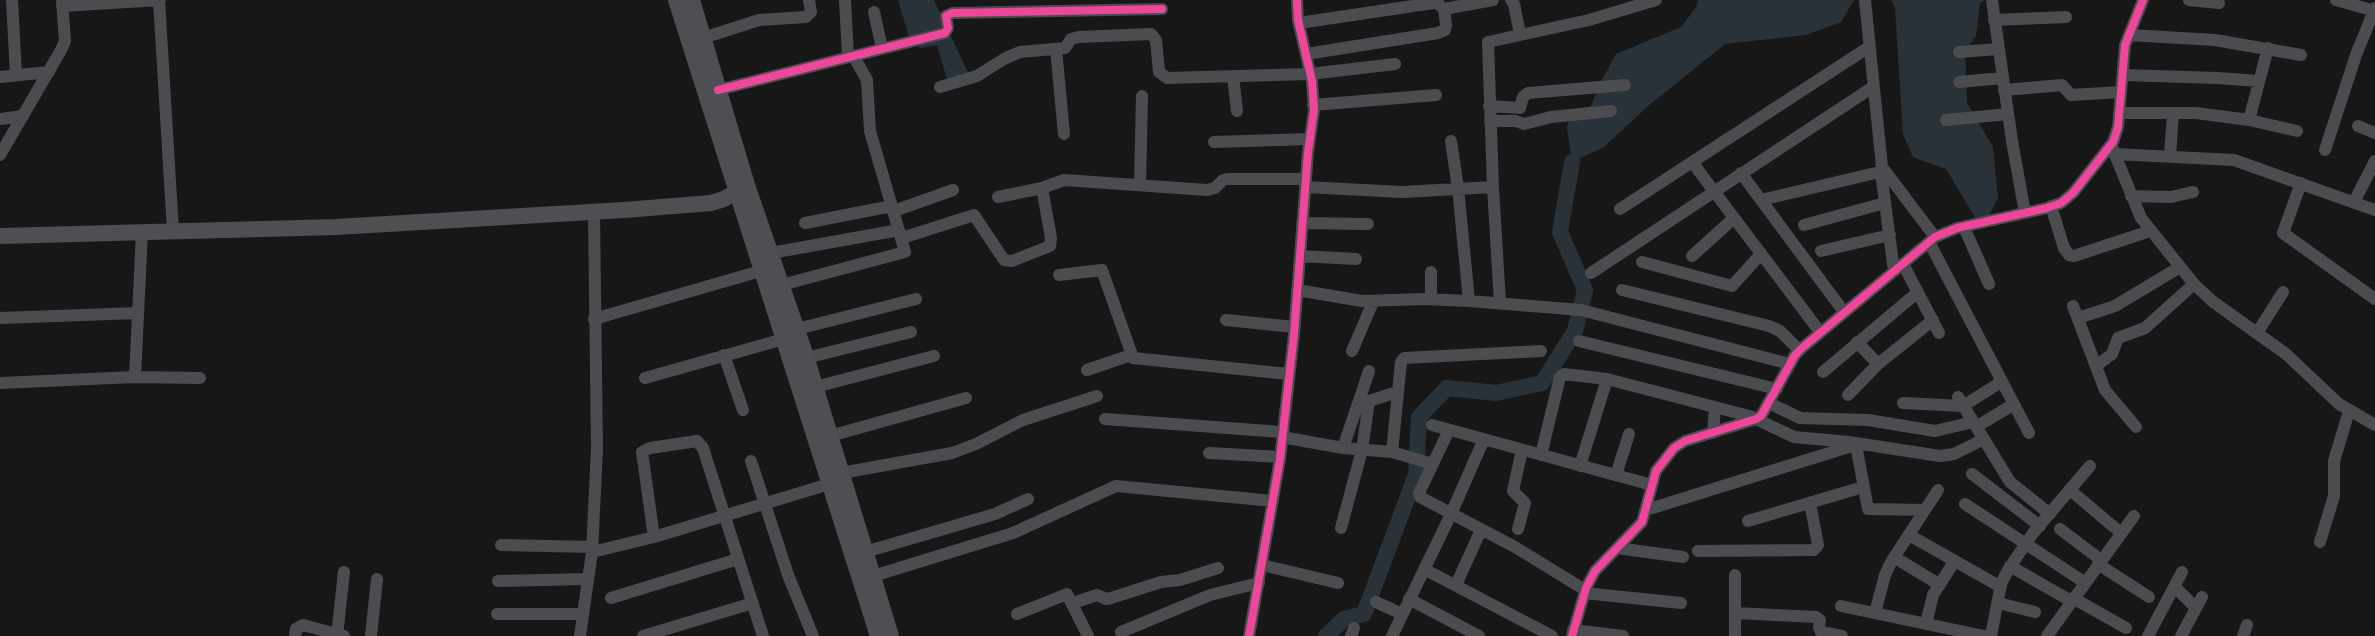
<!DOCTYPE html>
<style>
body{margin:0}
canvas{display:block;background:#171717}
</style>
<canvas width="2375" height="636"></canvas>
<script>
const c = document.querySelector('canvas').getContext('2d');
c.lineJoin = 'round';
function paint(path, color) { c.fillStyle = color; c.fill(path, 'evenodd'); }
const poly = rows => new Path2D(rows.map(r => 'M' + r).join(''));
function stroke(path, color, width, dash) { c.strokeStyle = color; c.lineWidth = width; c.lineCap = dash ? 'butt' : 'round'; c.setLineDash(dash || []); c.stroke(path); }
paint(poly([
 [898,0,934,0,969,75,956,88,946,76,937,45,920,48,910,40],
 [1698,0,1854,0,1841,22,1806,35,1725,44,1647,107,1604,147,1572,162,1567,127,1572,111,1591,106,1601,81,1616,54,1681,27,1697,6],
 [1891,0,1985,0,1980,3,1976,36,1965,51,1967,103,1993,147,1998,198,1982,229,1946,169,1913,157,1903,134,1895,7]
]), '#2a3239');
stroke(poly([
 [1326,636,1344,619,1364,614,1416,475,1419,417,1447,388,1496,393,1542,383,1575,331,1585,290,1560,232,1572,162]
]), '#2a3239', 16);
stroke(poly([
 [12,0,16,75],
 [159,0,173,231],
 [845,0,848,56],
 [1511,0,1514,4,1520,34],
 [1865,0,1882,167,1935,237],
 [1992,0,2012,141,2025,213],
 [2189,0,2219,3],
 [2336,0,2375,11],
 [62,6,160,0],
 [874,12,882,48],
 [1994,20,2066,17],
 [1299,23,1433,3,1437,3,1444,9,1493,0],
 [2129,35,2215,40,2301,55],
 [703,38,759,20,806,17,811,12,809,0],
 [1056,49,1064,134],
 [1959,52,1998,49],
 [1306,54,1438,33,1445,30,1446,25,1444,9],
 [2123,75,2217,78,2259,81],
 [1233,76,1237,111],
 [0,77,49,72],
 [1959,82,2003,78],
 [940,87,977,76,1004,59,1020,52,1065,48,1071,39,1079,37,1151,34,1156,40,1159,72,1167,78,1310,74,1395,64],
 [718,90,945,33,948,28,946,16,952,13,1162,9],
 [2004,90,2062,85,2071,95,2121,92],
 [1313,105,1436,95],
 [1489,106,1520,108,1523,97,1528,93,1625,85],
 [2119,113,2196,113,2249,120,2297,131],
 [0,119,23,116],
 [1946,120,2008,114],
 [2249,120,2268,48],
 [1490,121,1516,121,1524,124,1551,117,1611,111],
 [2358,126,2375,133],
 [1451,141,1458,188,1469,301],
 [1214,142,1310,139],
 [2111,145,2141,218,2194,284,2212,301,2286,354,2339,404,2375,425],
 [2325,150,2356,55,2375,8],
 [2114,154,2234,160,2375,210],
 [0,155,61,50,65,41,62,0],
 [2170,156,2173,113],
 [1692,162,1820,332],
 [1881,172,1894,271],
 [1741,173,1844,312],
 [2301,183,2283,233,2375,299],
 [1140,185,1142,96],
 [1305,187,1402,192,1493,187],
 [2131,196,2171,197,2193,192],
 [998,197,1042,188,1064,180,1207,190,1215,188,1223,180,1227,179,1306,179],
 [1761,200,1884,171],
 [2354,202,2375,161],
 [2051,206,2064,248,2069,255,2074,256,2150,231],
 [1620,209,1869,47],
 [894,211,953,190],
 [805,223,892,206],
 [1302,223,1368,224],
 [1804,225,1885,203],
 [1964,227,1989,284],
 [902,238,974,215,1004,260,1012,261,1050,246,1051,238,1042,188],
 [1929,242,2029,433],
 [1821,251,1890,235],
 [771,253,899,230],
 [1300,256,1356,259],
 [1692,256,1734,218],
 [1642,262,1732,286,1761,254],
 [1903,264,1939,333],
 [1431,272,1431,299],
 [1591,273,1873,87],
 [1059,275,1102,270,1133,358,1288,374],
 [774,287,905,252,870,131,867,80,853,55],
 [1297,290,1362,301,1425,299,1469,301,1581,310,1790,364],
 [1622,290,1769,326,1780,331,1799,350],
 [1500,303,1493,187,1488,42,1589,20,1656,0],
 [2073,306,2105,390,2136,427],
 [0,318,138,313],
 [2078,318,2115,306,2180,267],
 [594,319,771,268],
 [1226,320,1294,327],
 [797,329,916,299],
 [2257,333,2283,292],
 [1579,341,1777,389],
 [1857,342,1878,364],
 [1352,351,1373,302],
 [724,355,743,410],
 [806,358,911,332],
 [2096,366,2112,354,2118,338,2145,328,2194,284],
 [1087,370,1131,355],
 [1823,372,1918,292],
 [135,377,142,232],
 [645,378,791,337],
 [0,383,135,377,200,378],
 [815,387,934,356],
 [1848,395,1878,364,1933,320],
 [1958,397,2010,482,2050,514],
 [1769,403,1800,418,1868,420,1935,431,1973,422],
 [1903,403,1963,406,2001,382],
 [1105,419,1282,432],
 [1756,419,1794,437,1849,442,1940,456,1954,454,1984,439],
 [1432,425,1652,485],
 [1976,427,2014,404],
 [1449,430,1419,493,1420,497,1515,547,1585,590],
 [1713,433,1715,407],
 [830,436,966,398],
 [1282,437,1343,448,1392,452,1433,464],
 [1856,445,1868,509,1925,510],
 [1343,448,1369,371],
 [1392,452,1401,362,1404,358,1541,351],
 [1209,453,1280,457],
 [1541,455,1560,377,1564,374,1607,379,1757,418],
 [751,461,788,575,813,636],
 [1580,466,1607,379],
 [841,473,952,453,976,444,1023,420,1097,396],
 [1972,474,2040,526],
 [1616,475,1629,434],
 [2070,490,2121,533],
 [1965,504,2084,582],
 [1646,510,1855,445],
 [1748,521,1863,487],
 [1341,528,1362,450,1369,401,1397,392],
 [1518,529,1525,503,1513,491,1522,450],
 [2060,529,2101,560],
 [1909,535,2001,587],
 [654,537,642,452,650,448,697,441,703,448,763,636],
 [2320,542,2334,496,2334,461,2349,411],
 [501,545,593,547],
 [1617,548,1683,557],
 [1698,551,1814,550,1818,545,1810,503],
 [592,552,654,537,836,482],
 [865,552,995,514,1028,499],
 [1894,557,1940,585],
 [2098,564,2149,597],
 [1262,565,1338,583],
 [2010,566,2071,601],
 [1424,569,1552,636],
 [1735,575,1735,636],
 [873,576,1013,533,1116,486,1273,501],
 [498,581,588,579],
 [1456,585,1481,530],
 [2175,587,2196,608],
 [1584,593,1681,603],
 [611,598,738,559],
 [2073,598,2126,628],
 [1409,599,1479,636],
 [1376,602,1402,614],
 [1073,603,1097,595,1106,599,1111,598,1161,582,1180,580,1218,568],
 [1998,603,2035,612],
 [1841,606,1984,636],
 [1735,613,1816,617,1820,620,1819,627,1821,632,1842,636],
 [1875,613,1885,575,1891,562,1938,490],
 [497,614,583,614],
 [1017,614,1067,594,1088,636],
 [1926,624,1933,595,1954,562],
 [1573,630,1623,636],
 [1121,632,1210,595,1259,583],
 [295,636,296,629,303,625,344,636],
 [337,636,344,572],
 [371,636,377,579],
 [580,636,592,552,597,449,594,212],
 [643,636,753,603],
 [1249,636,1280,459,1294,334,1308,152,1314,110,1312,81,1298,20,1297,0],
 [1351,636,1354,628],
 [1392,636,1451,514,1484,439],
 [1572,636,1586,588,1595,571,1642,522,1656,471,1674,448,1685,441,1756,419,1761,416,1795,355,1802,348,1935,237,1957,228,2047,208,2061,203,2073,193,2113,142,2118,127,2125,45,2143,0],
 [1991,636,2001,584,2008,570,2033,533,2090,466],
 [2047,636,2134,516],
 [2148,636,2182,572],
 [2181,636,2202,597],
 [2243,636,2247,625]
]), '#4b4c50', 12);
stroke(poly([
 [676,0,878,636],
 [692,0,747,185,806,356,891,636],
 [0,236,336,227,624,210,711,203,724,199,747,185]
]), '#4d4f52', 16);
stroke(poly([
 [718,90,945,33,948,28,946,16,952,13,1162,9],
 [1249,636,1280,459,1294,334,1308,152,1314,110,1312,81,1298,20,1297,0],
 [1572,636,1586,588,1595,571,1642,522,1656,471,1674,448,1685,441,1756,419,1761,416,1795,355,1802,348,1935,237,1957,228,2047,208,2061,203,2073,193,2113,142,2118,127,2125,45,2143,0]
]), '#ed469a', 8);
</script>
